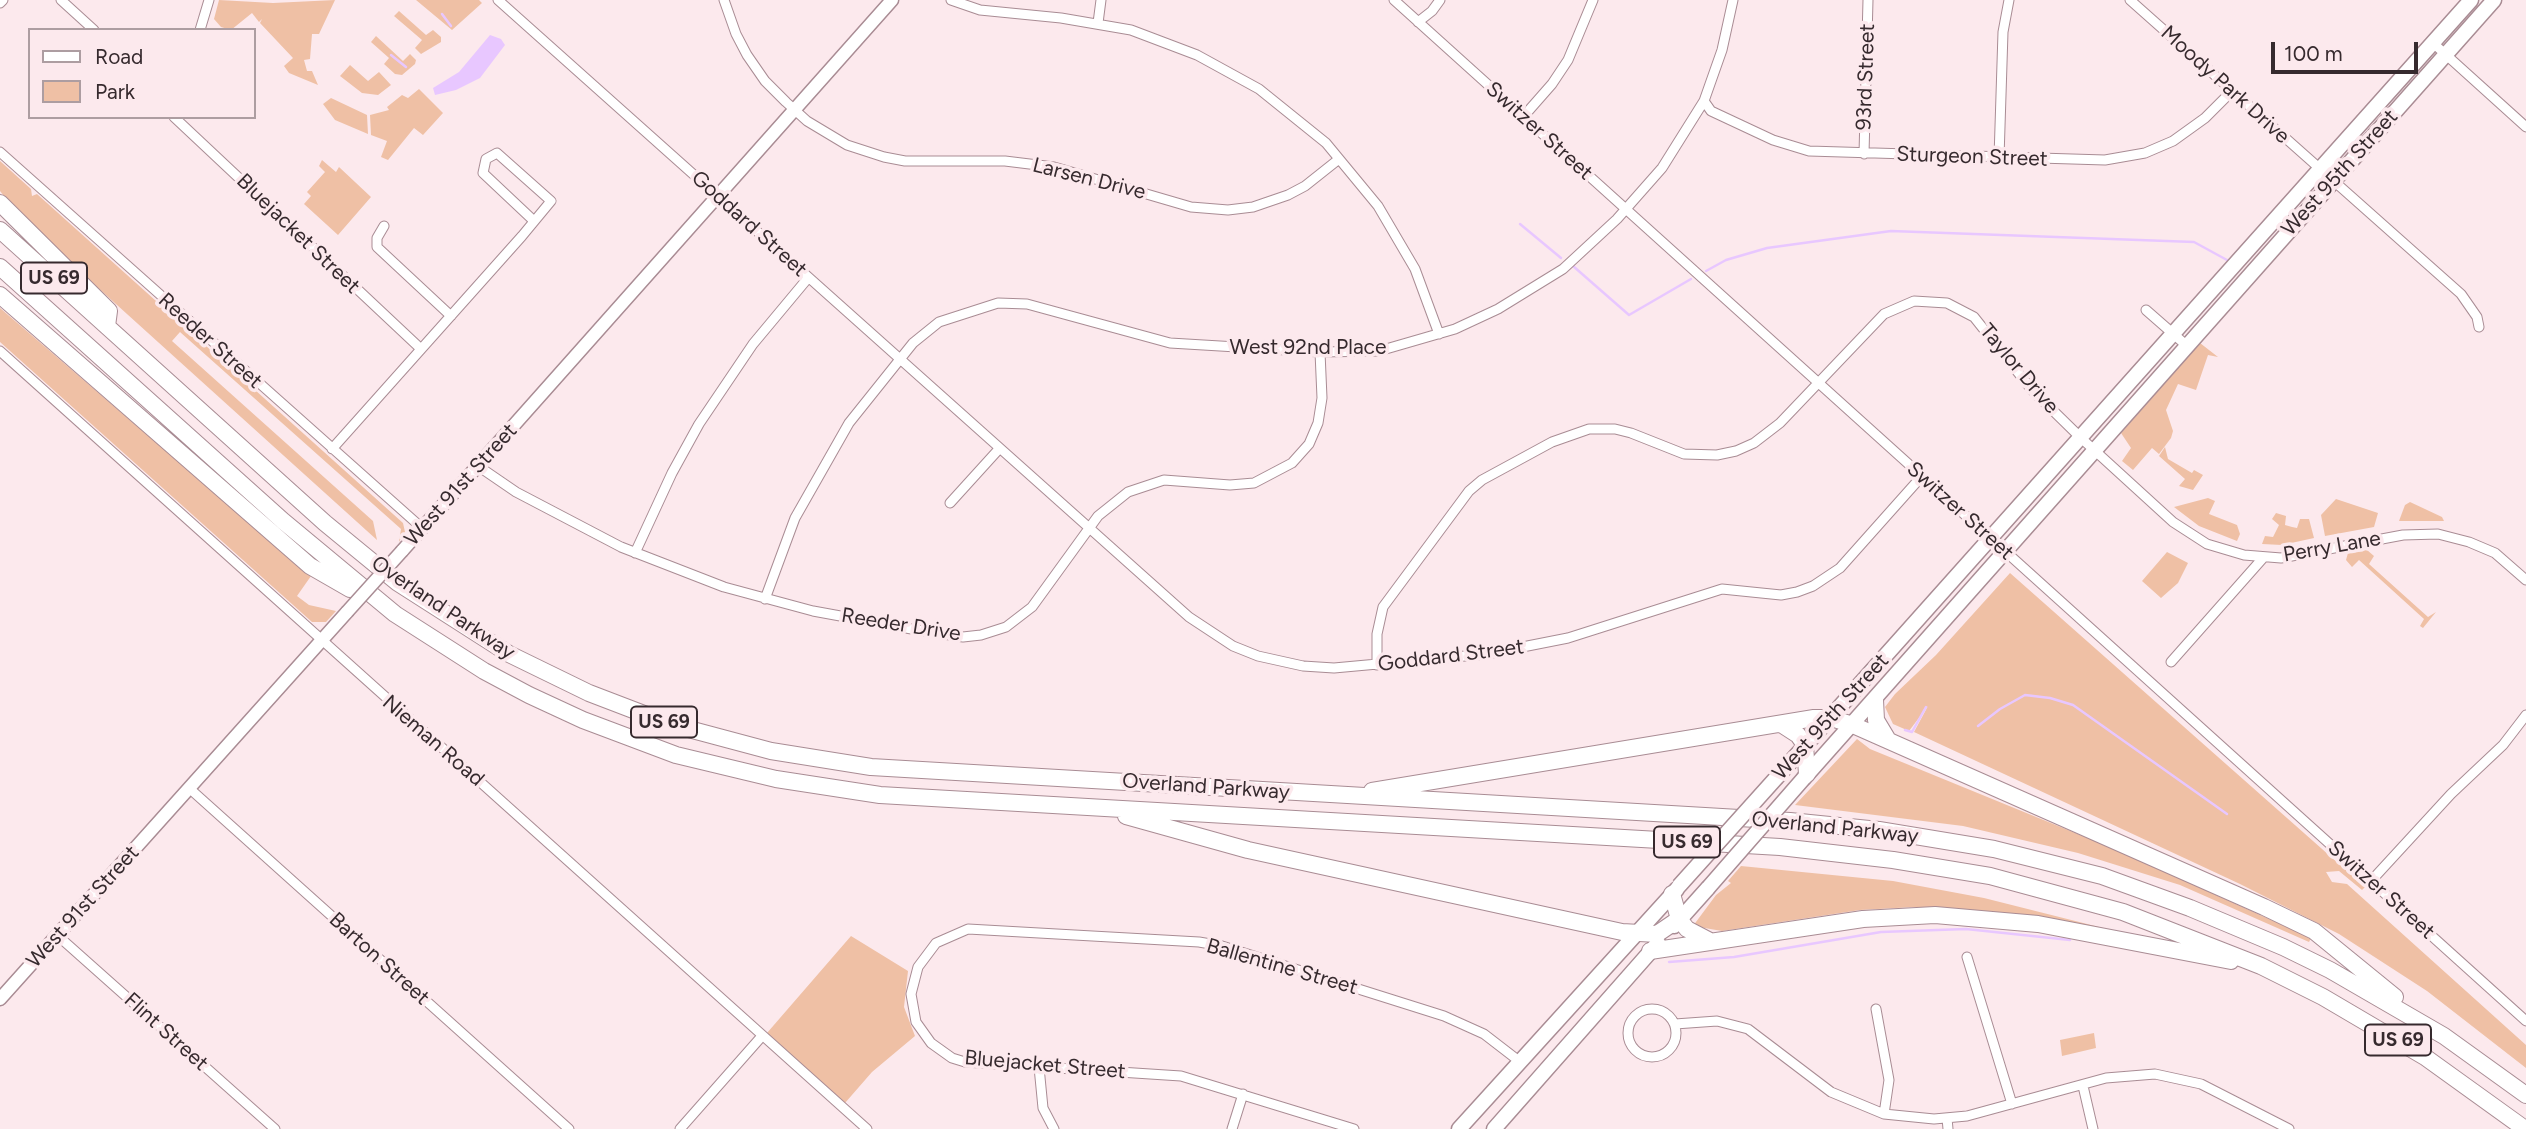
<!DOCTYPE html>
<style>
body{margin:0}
#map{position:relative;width:2526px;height:1129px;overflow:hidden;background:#fce9ed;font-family:Figtree,sans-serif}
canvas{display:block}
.legend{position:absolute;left:28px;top:28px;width:228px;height:91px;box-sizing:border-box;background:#fce9ed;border:2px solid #ad9da1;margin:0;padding:9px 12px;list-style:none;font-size:21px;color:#362a2e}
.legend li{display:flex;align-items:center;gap:14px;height:35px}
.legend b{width:35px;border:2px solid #ad9da1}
.scale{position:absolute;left:2271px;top:42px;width:147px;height:32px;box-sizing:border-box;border:4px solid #362a2e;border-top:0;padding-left:9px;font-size:21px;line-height:24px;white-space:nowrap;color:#362a2e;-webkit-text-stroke:5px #fce9ed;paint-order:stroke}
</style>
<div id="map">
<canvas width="2526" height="1129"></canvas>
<ul class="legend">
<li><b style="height:9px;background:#fff"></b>Road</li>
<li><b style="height:19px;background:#efc0a5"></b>Park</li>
</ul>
<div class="scale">100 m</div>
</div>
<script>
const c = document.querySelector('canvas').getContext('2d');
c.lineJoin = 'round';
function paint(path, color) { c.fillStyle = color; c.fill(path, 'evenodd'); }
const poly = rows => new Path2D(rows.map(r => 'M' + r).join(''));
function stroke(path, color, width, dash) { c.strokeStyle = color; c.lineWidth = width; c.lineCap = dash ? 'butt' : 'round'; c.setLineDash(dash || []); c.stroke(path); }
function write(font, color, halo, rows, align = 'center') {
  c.font = font + ' Figtree,sans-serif'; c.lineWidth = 7; c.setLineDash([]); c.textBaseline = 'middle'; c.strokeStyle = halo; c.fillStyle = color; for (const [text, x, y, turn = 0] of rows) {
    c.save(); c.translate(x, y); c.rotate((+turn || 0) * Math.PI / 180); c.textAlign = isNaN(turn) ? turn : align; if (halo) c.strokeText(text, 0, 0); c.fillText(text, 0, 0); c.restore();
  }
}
paint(poly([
 [219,0,273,3,335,0,319,34,312,34,310,59,304,60,307,71,312,71,318,85,289,73,284,66,293,58,260,23,262,19,259,22,252,13,231,30,221,27,214,19],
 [416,0,479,0,482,3,452,30],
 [399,11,426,35,433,30,441,37,441,42,421,54,415,48,422,40,394,16],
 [376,36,403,61,410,54,416,60,415,64,402,75,395,74,384,64,389,58,371,42],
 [350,65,368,81,379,72,391,85,378,95,362,93,340,76],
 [419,89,443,113,423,135,414,128,388,160,381,157,387,141,371,135,370,115,389,110,387,107,402,95,408,98],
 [331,98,367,115,368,134,335,120,323,104],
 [322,160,336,172,339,167,371,197,338,235,304,204,311,196,307,192,325,172,319,166],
 [0,161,31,189,32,196,37,194,403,523,405,532,399,542,401,529,180,332,172,341,373,521,377,540,23,220,0,191],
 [0,308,311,576,297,596,309,605,336,611,326,622,312,622,0,342],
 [2200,343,2218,357,2208,355,2196,390,2178,384,2166,410,2173,431,2171,438,2159,454,2152,448,2133,470,2122,461,2131,448,2121,433],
 [2165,447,2168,459,2192,473,2194,470,2203,475,2193,490,2179,486,2185,479,2159,456],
 [2208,498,2215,501,2209,514,2237,525,2240,534,2237,541,2199,526,2174,507],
 [2336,499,2378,513,2374,527,2325,536,2321,515],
 [2410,502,2442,517,2444,521,2399,521,2405,505],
 [2276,513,2286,516,2285,525,2292,527,2297,528,2300,519,2309,519,2314,538,2282,545,2262,544,2265,536,2273,537,2279,525,2272,519],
 [2367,550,2374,556,2369,564,2428,617,2436,612,2423,628,2420,626,2424,619,2359,560,2352,567,2346,560,2348,553],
 [2167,552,2188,563,2178,583,2161,598,2142,581],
 [2010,573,2365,887,2362,890,2339,871,2326,872,2332,882,2347,884,2526,1045,2526,1068,2427,991,2339,934,2240,884,1914,732,1928,706,1909,731,1893,724,1885,707,1895,694,1936,655],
 [1857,739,1870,749,2112,848,2311,938,2309,942,2180,885,2078,853,1963,826,1795,805],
 [1741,866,1893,881,1984,898,2103,928,2101,931,2005,913,1914,907,1860,910,1722,931,1693,926,1716,895,1731,883,1728,881],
 [851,936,908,971,904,1007,915,1036,872,1072,845,1103,767,1033],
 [2094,1033,2096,1048,2062,1056,2060,1040]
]), '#efc0a5');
paint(poly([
 [490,35,501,39,505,45,480,78,456,90,435,95,433,88,459,72]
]), '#e8c7ff');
stroke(poly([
 [442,14,451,26],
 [391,55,406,67],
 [1520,224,1561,258],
 [1573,266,1629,315,1691,279],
 [1706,271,1726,260,1767,248,1891,231,2194,242,2227,260],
 [1978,726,2000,709,2025,695,2050,698,2073,705,2227,814],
 [1905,730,1912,732,1926,707],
 [1669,962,1734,957,1881,932,1966,929,2070,940]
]), '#e8c7ff', 2.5);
const street = poly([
 [61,0,94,30],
 [498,0,1189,617,1233,646,1258,656,1303,666,1334,668,1487,654,1568,638,1722,589,1781,595,1797,592,1813,586,1840,568,1922,476],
 [724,0,736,34,747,55,765,81,786,102,807,121,847,145,884,157,905,161,1005,161,1054,167,1191,207,1228,210,1253,207,1288,195,1305,186,1339,159],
 [951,0,980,10,1061,18,1131,30,1197,55,1259,89,1326,143,1378,206,1415,269,1439,334],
 [1394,0,2526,1021],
 [2130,0,2461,294,2477,317,2479,327],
 [0,3,3,0],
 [1418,22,1432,11,1440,0],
 [1098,23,1101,0],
 [200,30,209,0],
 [2433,43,2526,127],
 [1704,101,1711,111,1773,140,1809,151,2105,160,2145,153,2173,141,2205,118,2232,91],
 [174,117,421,349],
 [1523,117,1552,84,1568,60,1593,0],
 [0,152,422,528],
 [1864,154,1868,0],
 [1999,158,2003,32,2009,0],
 [384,226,377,238,377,247,451,316],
 [2146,310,2186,345],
 [0,351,867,1129],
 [332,449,522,236,551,201,497,153,486,159,483,173,534,221],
 [478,466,516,492,621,547,724,587,813,611,917,630,963,637,981,635,1006,627,1032,607,1098,516,1128,492,1164,480,1230,485,1254,483,1292,463,1309,444,1318,423,1322,398,1320,352],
 [950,503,999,449],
 [635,553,672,473,699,424,753,344,808,278],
 [765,599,795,518,849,423,913,343,939,322,998,303,1027,304,1170,343,1320,352,1379,351,1455,329,1498,309,1563,269,1617,219,1662,168,1704,101,1722,50,1733,0],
 [2171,662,2263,558],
 [1377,665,1377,634,1383,607,1469,491,1482,480,1552,442,1589,429,1615,429,1631,433,1684,454,1717,455,1736,451,1754,443,1780,423,1884,314,1914,301,1947,303,1974,317,2032,390,2081,438,2173,522,2207,544,2244,555,2281,558,2403,535,2438,534,2469,542,2495,553,2526,580],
 [189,788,569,1129],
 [2371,881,2451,794,2503,745,2526,715],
 [57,935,275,1129],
 [1967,957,2012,1104],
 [1876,1009,1889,1080,1884,1114],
 '1628 1033a24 24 0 1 1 48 0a24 24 0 1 1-48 0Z',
 [1675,1024,1717,1021,1748,1029,1831,1092,1884,1114,1934,1119,1967,1116,2106,1078,2155,1074,2201,1084,2289,1129],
 [1039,1067,1043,1108,1054,1129],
 [2083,1086,2093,1129],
 [1947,1118,1948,1129],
 [680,1129,762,1036],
 [1232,1129,1243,1094],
 [1354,1129,1181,1076,965,1062,952,1058,931,1043,916,1022,911,994,918,967,936,943,968,929,1199,942,1222,946,1444,1016,1484,1034,1519,1061]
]);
const secondary = poly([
 [402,551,892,0],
 [0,999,347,612]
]);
const primary = poly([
 [1777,777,2471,0],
 [1804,778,2494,0],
 [1674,926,1708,888],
 [1459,1129,1677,889],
 [1494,1129,1658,943]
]);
const highway = poly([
 [0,203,109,311,107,326],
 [0,230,325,523,398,583,509,654,589,693,670,724,771,751,871,767,1790,821,1879,830,1994,849,2102,876,2190,908,2283,947,2330,970,2444,1036,2526,1095],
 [0,267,283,521,395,614,484,671,529,695,583,720,676,755,776,779,880,795,1780,847,1893,860,1990,876,2123,912,2261,966,2323,997,2425,1057,2525,1129],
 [0,295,310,566,350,589],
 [1875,700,1876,720,1888,740],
 [1781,724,1798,735,1805,745,1807,774],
 [1372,791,1814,718,1831,718,1853,725,2264,907,2314,931,2395,997],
 [1126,816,1248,850,1622,932,1657,934,1679,919],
 [1672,894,1679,919,1687,929,1710,941],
 [1650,951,1863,919,1935,915,2038,924,2231,961]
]);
stroke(street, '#a98c94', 11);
stroke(secondary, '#a98c94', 15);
stroke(primary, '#a98c94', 17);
stroke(highway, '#a98c94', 18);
stroke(street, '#fff', 9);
stroke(secondary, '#fff', 12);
stroke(primary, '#fff', 14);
stroke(highway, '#fff', 16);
const secondaryBridge = poly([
 [347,612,402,551]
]);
const primaryBridge = poly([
 [1679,886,1777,777],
 [1708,888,1804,778]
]);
stroke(secondaryBridge, '#a98c94', 15, []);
stroke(primaryBridge, '#a98c94', 17, []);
stroke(secondaryBridge, '#fff', 12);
stroke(primaryBridge, '#fff', 14);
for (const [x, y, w] of [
 [54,278,66],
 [664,722,66],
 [1687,842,66],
 [2398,1040,66]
]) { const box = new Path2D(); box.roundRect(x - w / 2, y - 15.5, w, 31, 5); c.fillStyle = '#fce9ed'; c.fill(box); stroke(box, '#362a2e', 2); }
write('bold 19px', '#362a2e', null, [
 ["US 69",54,278],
 ["US 69",664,722],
 ["US 69",1687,842],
 ["US 69",2398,1040]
]);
write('21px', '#362a2e', '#fce9ed', [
 ["93rd Street",1866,77,-88],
 ["Moody Park Drive",2225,85,42],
 ["Switzer Street",1539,131,42],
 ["Sturgeon Street",1972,157,2],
 ["West 95th Street",2340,173,-48],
 ["Larsen Drive",1089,179,14],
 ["Goddard Street",749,224,42],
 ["Bluejacket Street",298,234,44],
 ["Reeder Street",210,341,42],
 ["West 92nd Place",1308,348],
 ["Taylor Drive",2019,369,50],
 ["West 91st Street",461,485,-48],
 ["Switzer Street",1960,511,42],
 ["Perry Lane",2332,547,-10],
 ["Overland Parkway",443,608,34],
 ["Reeder Drive",901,625,9],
 ["Goddard Street",1451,656,-7],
 ["West 95th Street",1831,717,-48],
 ["Nieman Road",433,741,41],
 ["Overland Parkway",1206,787,4],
 ["Overland Parkway",1835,828,6],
 ["Switzer Street",2381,890,42],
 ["West 91st Street",83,907,-48],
 ["Barton Street",379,959,42],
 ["Ballentine Street",1282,967,16],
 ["Flint Street",166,1032,42],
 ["Bluejacket Street",1045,1065,5]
]);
</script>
